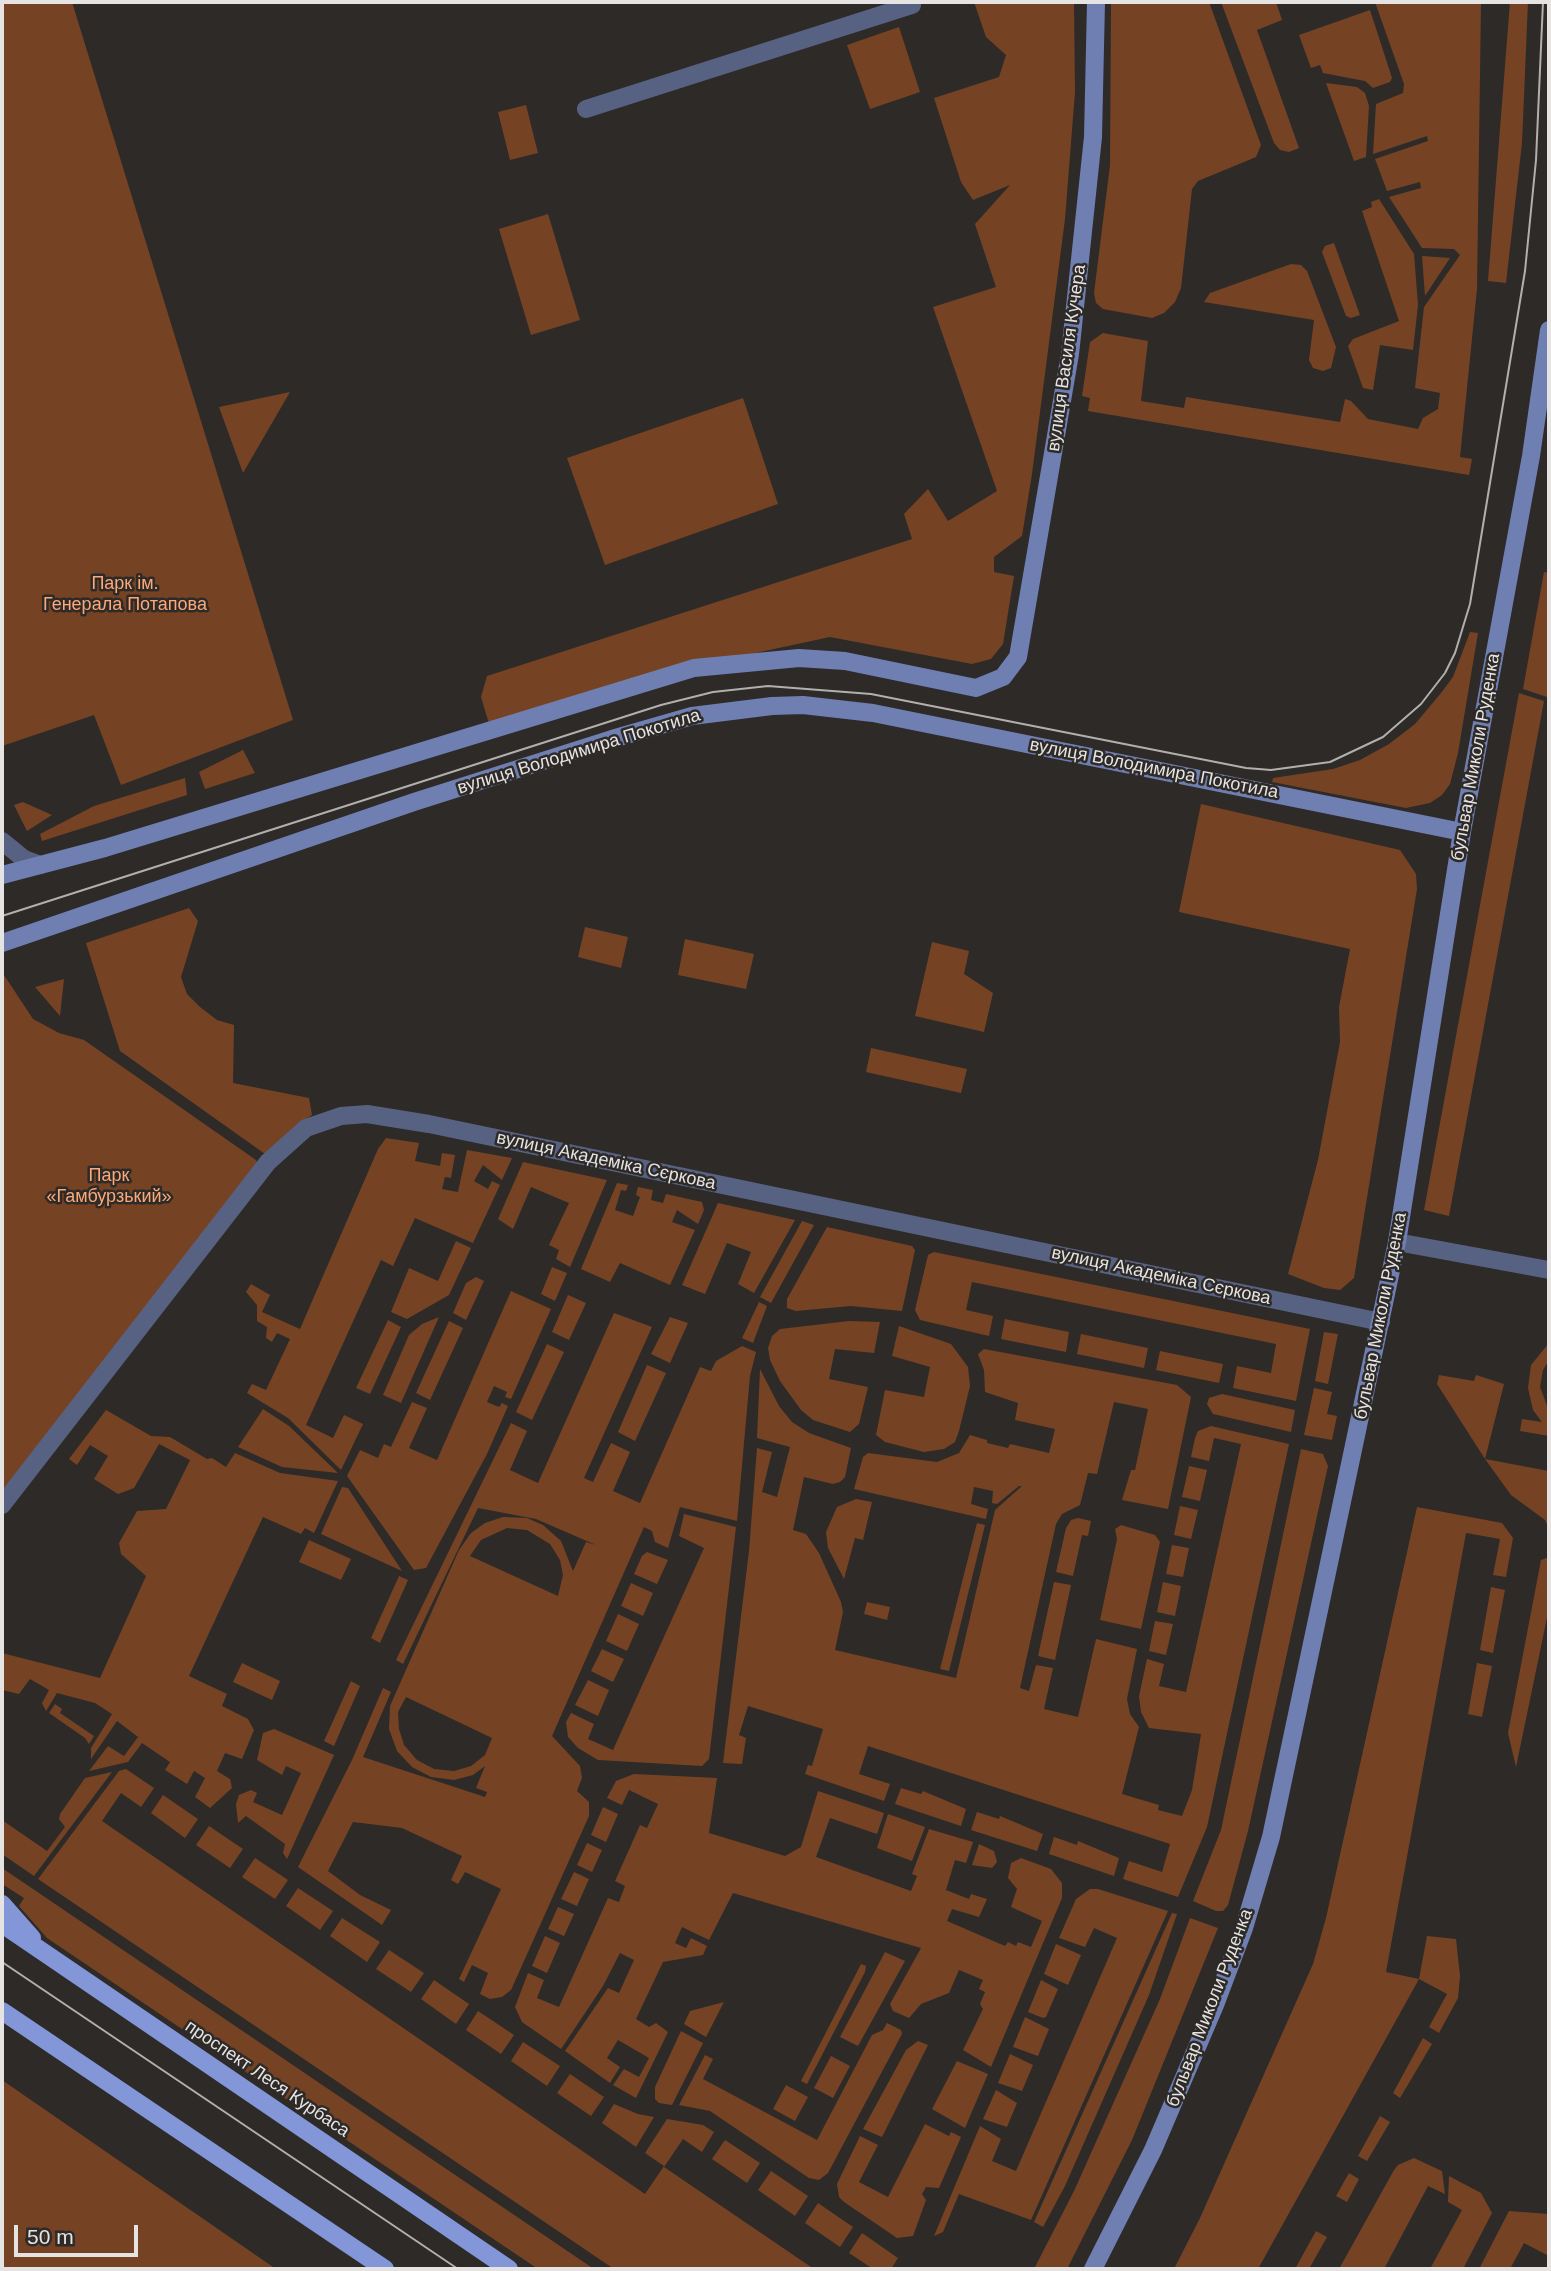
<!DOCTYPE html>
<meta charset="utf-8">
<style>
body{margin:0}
#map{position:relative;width:1551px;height:2271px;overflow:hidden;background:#2d2a28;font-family:Arial,sans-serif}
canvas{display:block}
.frame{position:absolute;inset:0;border:4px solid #e6e4e3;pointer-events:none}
.scale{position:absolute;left:14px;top:2225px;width:124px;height:32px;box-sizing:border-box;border:4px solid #e6e4e3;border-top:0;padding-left:9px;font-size:21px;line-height:24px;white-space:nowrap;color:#e6e4e3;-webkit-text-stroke:5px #2d2a28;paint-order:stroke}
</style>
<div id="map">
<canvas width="1551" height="2271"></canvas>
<div class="frame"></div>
<div class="scale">50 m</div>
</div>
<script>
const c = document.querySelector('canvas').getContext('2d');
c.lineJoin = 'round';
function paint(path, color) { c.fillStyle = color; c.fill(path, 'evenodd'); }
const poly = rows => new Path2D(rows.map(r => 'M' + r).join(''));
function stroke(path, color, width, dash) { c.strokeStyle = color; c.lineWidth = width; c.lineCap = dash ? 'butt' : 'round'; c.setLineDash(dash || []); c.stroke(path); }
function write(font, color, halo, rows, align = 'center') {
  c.font = font + ' Arial,sans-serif'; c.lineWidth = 5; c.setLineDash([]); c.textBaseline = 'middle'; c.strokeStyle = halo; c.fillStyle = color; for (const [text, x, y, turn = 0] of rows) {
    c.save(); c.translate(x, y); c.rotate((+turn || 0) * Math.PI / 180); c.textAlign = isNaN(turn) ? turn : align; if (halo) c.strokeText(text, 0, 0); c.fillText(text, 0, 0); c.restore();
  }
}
paint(poly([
 [2,2,72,2,293,720,121,785,94,715,2,746],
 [974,2,1074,2,1075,92,1065,219,1032,474,1022,536,994,557,994,572,1014,576,1003,644,991,659,972,664,830,637,681,669,490,727,481,697,487,676,912,539,904,514,928,489,948,521,997,491,933,307,996,287,975,224,1010,185,973,200,961,182,934,98,999,77,1006,55,986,37],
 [1111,2,1209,2,1261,145,1256,157,1198,181,1192,189,1181,288,1175,302,1164,313,1152,318,1103,309,1096,303,1094,293,1110,165],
 [1221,2,1276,2,1282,20,1257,30,1299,148,1289,152,1280,150,1274,143],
 [1375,2,1481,2,1477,289,1460,457,1472,459,1469,475,1088,411,1090,398,1082,396,1090,342,1103,333,1148,341,1141,401,1184,408,1186,397,1340,422,1345,399,1351,401,1368,419,1418,429,1423,418,1438,409,1440,393,1415,388,1424,307,1460,255,1454,249,1422,248,1389,197,1421,188,1420,182,1387,191,1375,159,1428,141,1427,136,1373,154,1376,104,1403,93,1404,84],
 [1510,2,1528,2,1522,143,1506,283,1488,281],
 [1370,10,1392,78,1390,82,1373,88,1365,81,1323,73,1320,65,1311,68,1299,35],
 [899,27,920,92,870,109,847,45],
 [1326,83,1357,87,1365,93,1369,106,1366,157,1354,161],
 [526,105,538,153,510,160,498,112],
 [1379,199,1414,254,1418,305,1413,350,1380,345,1373,390,1363,388,1348,346,1353,339,1399,321,1362,211,1372,207,1371,202],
 [548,214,580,320,531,335,499,229],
 [1334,243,1360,315,1351,318,1346,316,1322,252,1325,246],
 [1422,256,1450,258,1425,296],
 [1291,264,1301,265,1307,271,1336,347,1331,368,1323,371,1313,368,1309,360,1314,320,1204,302,1210,293],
 [290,392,243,473,219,407],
 [743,398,778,504,605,565,567,458],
 [1544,572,1549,573,1547,697,1523,689],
 [1470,632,1478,633,1458,753,1450,784,1442,795,1430,803,1406,808,1272,782,1273,778,1333,769,1360,760,1389,744,1415,724,1441,693,1453,677],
 [1519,693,1544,701,1449,1216,1424,1210],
 [243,750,255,773,205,789,199,772],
 [185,778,187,795,42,841,40,834,94,806],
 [23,802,52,815,27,831,14,805],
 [1201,804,1400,850,1416,874,1417,889,1354,1278,1340,1290,1324,1288,1288,1274,1318,1160,1340,1042,1339,1007,1350,949,1179,912],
 [189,908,198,921,181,977,187,994,200,1007,217,1020,234,1025,233,1083,309,1098,312,1115,295,1126,265,1154,120,1051,86,943],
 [585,927,628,937,621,968,578,957],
 [685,939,754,954,746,989,678,975],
 [932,942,969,951,964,974,993,993,984,1032,915,1016],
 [2,972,33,1019,59,1033,84,1040,256,1160,259,1167,2,1494],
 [64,979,60,1016,35,987],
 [871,1048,967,1069,961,1093,866,1072],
 [386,1138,419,1143,415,1161,440,1166,442,1153,455,1155,451,1178,445,1177,442,1189,458,1192,467,1150,512,1158,502,1180,483,1165,474,1181,488,1189,492,1181,500,1185,473,1243,415,1218,393,1266,381,1260,306,1425,333,1438,344,1415,363,1424,341,1470,288,1418,247,1393,252,1384,266,1390,290,1339,277,1333,272,1342,266,1338,267,1327,257,1321,257,1305,246,1292,251,1284,270,1295,262,1312,300,1329,378,1149],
 [523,1162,607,1180,570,1267,556,1259,559,1250,549,1245,569,1203,531,1187,513,1229,498,1219],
 [617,1183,628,1185,626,1191,621,1190,615,1210,633,1216,640,1197,636,1195,638,1187,653,1190,651,1200,663,1203,666,1194,702,1202,704,1210,698,1224,677,1210,672,1222,695,1230,670,1285,620,1263,610,1282,581,1269],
 [718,1203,795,1220,754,1293,738,1284,751,1252,727,1243,705,1294,682,1285],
 [802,1221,814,1225,771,1303,760,1297],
 [827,1227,912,1246,915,1250,902,1311,851,1306,796,1311,787,1308,787,1299],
 [456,1241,471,1248,449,1295,407,1319,391,1312,409,1268,438,1281],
 [934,1252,1310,1329,1296,1401,1233,1388,1237,1366,1271,1373,1276,1344,972,1282,966,1310,993,1316,989,1336,920,1320,915,1310,928,1255],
 [552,1267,567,1273,555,1301,541,1294],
 [476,1277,484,1281,466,1320,453,1313,466,1283],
 [511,1291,551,1309,511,1399,505,1397,507,1392,494,1386,487,1402,499,1407,502,1403,508,1406,487,1454,426,1568,414,1570,347,1476,360,1450,378,1458,384,1444,391,1447,412,1402,427,1408,409,1448,437,1460],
 [568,1295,586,1303,569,1340,552,1332],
 [759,1302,767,1306,753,1343,742,1338],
 [614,1313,652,1327,584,1478,593,1482,611,1443,630,1452,613,1491,640,1503,700,1367,711,1371,716,1361,742,1346,756,1352,750,1376,737,1521,680,1507,668,1548,655,1542,652,1531,644,1527,552,1736,580,1766,582,1778,577,1791,589,1802,589,1816,511,1990,502,1997,490,1999,480,1994,488,1973,472,1965,464,1982,459,1979,501,1889,465,1872,458,1884,451,1880,462,1856,402,1828,353,1822,328,1871,360,1895,391,1910,382,1925,298,1867,352,1760,383,1688,391,1692,363,1757,485,1797,487,1792,476,1788,485,1766,473,1775,454,1780,431,1777,412,1767,397,1751,389,1729,390,1706,459,1550,471,1533,485,1523,503,1517,527,1518,543,1525,561,1541,573,1571,586,1542,596,1545,536,1519,478,1508,403,1664,396,1660,511,1423,527,1431,510,1470,538,1483],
 [507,1528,527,1530,550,1544,560,1560,563,1575,558,1596,470,1556,481,1540],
 [406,1697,492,1738,485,1755,471,1766,454,1771,434,1769,417,1760,404,1745,399,1729,398,1712],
 [439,1317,401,1403,383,1395,409,1335,422,1324],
 [670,1317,688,1323,670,1363,651,1354],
 [1005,1319,1069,1332,1066,1352,1001,1339],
 [388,1320,401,1327,370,1394,356,1388],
 [449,1321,463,1328,430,1400,416,1393],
 [849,1321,880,1322,874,1353,835,1349,829,1379,868,1387,859,1424,850,1432,813,1420,801,1410,780,1381,770,1360,768,1348,772,1336,780,1329],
 [899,1326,951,1344,968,1367,970,1386,959,1431,955,1442,944,1449,924,1452,885,1442,876,1435,885,1390,924,1397,930,1367,892,1356],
 [1324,1332,1338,1334,1328,1384,1315,1381],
 [1081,1334,1148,1348,1144,1368,1077,1354],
 [1549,1343,1549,1360,1543,1370,1540,1387,1549,1411,1549,1436,1520,1431,1522,1419,1542,1422,1533,1410,1528,1388,1531,1365],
 [547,1344,564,1352,532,1420,516,1412],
 [984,1349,1177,1385,1191,1397,1168,1509,1122,1500,1131,1470,1135,1470,1148,1409,1114,1402,1097,1474,1088,1473,1080,1505,1062,1514,1056,1524,1020,1688,1029,1691,1036,1665,1053,1668,1044,1709,1078,1717,1096,1639,1137,1649,1127,1699,1130,1714,1139,1727,1122,1794,1159,1805,1158,1810,1182,1816,1192,1790,1201,1734,1149,1728,1141,1712,1139,1696,1147,1659,1164,1664,1159,1686,1186,1692,1241,1444,1214,1438,1209,1461,1191,1457,1195,1438,1198,1431,1211,1426,1289,1444,1207,1827,1178,1897,1123,1879,1129,1861,1162,1872,1170,1844,868,1746,859,1774,890,1784,884,1801,805,1774,808,1765,812,1766,823,1729,748,1706,739,1735,746,1738,742,1764,723,1763,749,1551,757,1448,772,1452,762,1492,777,1497,790,1447,757,1438,760,1369,779,1406,792,1422,809,1433,851,1448,845,1477,840,1482,833,1484,804,1477,793,1530,806,1534,819,1553,841,1602,843,1612,835,1650,956,1678,995,1510,1022,1486,1019,1486,997,1504,992,1503,993,1491,974,1487,971,1504,988,1509,986,1519,854,1489,863,1457,868,1453,937,1462,959,1453,970,1435,987,1440,987,1443,1008,1448,1010,1444,1049,1453,1055,1429,1015,1420,1018,1403,985,1392,984,1370,978,1354],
 [1160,1351,1223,1364,1219,1383,1156,1370],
 [647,1365,666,1373,635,1441,618,1432],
 [1439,1375,1474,1381,1476,1375,1504,1384,1485,1459,1549,1471,1549,1529,1545,1520,1511,1495,1485,1459,1437,1384],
 [1314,1388,1332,1392,1327,1414,1337,1416,1332,1440,1304,1435],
 [1222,1394,1295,1410,1291,1432,1213,1414,1207,1404,1209,1398],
 [263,1409,289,1426,338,1473,282,1467,238,1447],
 [106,1410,151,1436,170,1437,207,1459,212,1458,226,1467,235,1453,280,1473,338,1481,314,1533,305,1528,301,1534,263,1517,189,1676,227,1694,222,1706,248,1719,254,1730,242,1759,225,1753,217,1771,230,1779,232,1788,210,1808,195,1797,205,1778,194,1771,187,1784,165,1770,170,1762,142,1743,128,1762,89,1771,108,1746,124,1756,138,1737,117,1721,91,1759,91,1748,112,1714,95,1703,57,1693,46,1711,42,1703,49,1690,30,1679,19,1694,2,1690,2,1653,100,1678,146,1576,121,1554,119,1543,137,1511,166,1509,190,1460,159,1444,134,1488,118,1494,94,1479,108,1456,90,1445,77,1465,69,1459],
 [1301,1449,1323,1454,1328,1466,1248,1831,1228,1905,1223,1911,1216,1911,1193,1901,1221,1830],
 [1189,1466,1207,1470,1200,1501,1182,1497],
 [342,1487,348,1488,402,1571,321,1534],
 [856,1499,872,1502,863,1540,855,1538,844,1579,828,1548,826,1532,837,1507],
 [1180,1506,1198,1510,1191,1539,1174,1535],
 [1417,1507,1502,1523,1513,1538,1506,1577,1493,1575,1500,1539,1466,1533,1386,1972,1419,1979,1427,1936,1456,1939,1460,1976,1458,1998,1439,2033,1429,2027,1447,1994,1419,1979,1258,2269,1174,2269,1200,2218,1313,1964,1326,1918],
 [684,1514,736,1527,709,1759,702,1766,598,1760,578,1748,568,1737,566,1722,571,1713,594,1724,588,1739,613,1750,704,1548,679,1536],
 [1078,1518,1091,1521,1088,1536,1082,1535,1073,1576,1056,1572,1066,1528,1071,1520],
 [977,1523,985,1525,949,1671,940,1669],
 [1121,1525,1155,1535,1160,1542,1141,1629,1100,1620,1117,1539,1115,1529],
 [309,1540,351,1559,341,1580,299,1562],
 [1172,1545,1189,1548,1183,1577,1166,1574],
 [647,1552,668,1560,657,1584,634,1574,642,1556],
 [1549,1557,1549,1608,1516,1767,1508,1733,1541,1560],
 [399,1576,408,1580,380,1643,371,1638],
 [1054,1582,1071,1585,1055,1660,1038,1656],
 [1163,1582,1181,1586,1175,1616,1157,1612],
 [631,1583,653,1593,643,1616,621,1606],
 [1491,1587,1505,1590,1493,1653,1480,1650],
 [867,1602,890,1607,887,1620,864,1614],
 [618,1614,639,1624,627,1651,606,1641],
 [1155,1621,1173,1624,1166,1655,1149,1651],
 [602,1649,624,1659,613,1682,591,1671],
 [242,1663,280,1681,272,1700,233,1682],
 [1477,1663,1492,1666,1482,1717,1468,1714],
 [588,1680,609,1690,598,1716,575,1705],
 [351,1681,360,1686,334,1746,324,1741],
 [55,1704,62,1709,60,1713,94,1736,89,1744,85,1738,49,1713],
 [274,1729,334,1755,287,1859,283,1853,285,1844,246,1816,238,1823,236,1804,239,1795,251,1790,257,1793,253,1802,282,1815,301,1773,286,1766,282,1775,257,1760,263,1733],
 [126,1769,154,1788,141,1807,121,1793,102,1821,645,2194,664,2166,645,2153,667,2119,703,2125,714,2132,702,2152,683,2139,664,2167,814,2269,614,2269,38,1879,119,1771],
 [112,1772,34,1876,2,1854,2,1820,47,1851,65,1827,59,1819,60,1814,85,1778],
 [634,1774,717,1778,709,1833,785,1856,801,1847,818,1791,884,1813,877,1834,830,1818,816,1857,911,1891,917,1876,912,1874,929,1829,973,1842,966,1863,955,1860,946,1890,969,1899,971,1894,987,1899,979,1917,952,1909,947,1921,1005,1946,1008,1942,1016,1946,1018,1942,1031,1947,1042,1921,1011,1907,1017,1889,1008,1878,1011,1863,1021,1858,1051,1869,1062,1883,1062,1898,991,2067,963,2050,983,2009,980,2004,985,1992,979,1989,983,1980,959,1970,949,1993,921,2004,909,2018,893,2011,890,2004,921,1948,733,1893,709,1940,682,1927,675,1943,686,1948,691,1938,707,1946,703,1955,663,1962,636,2019,649,2027,656,2023,668,2032,636,2098,613,2085,624,2069,639,2077,649,2058,618,2040,607,2058,620,2067,610,2083,565,2051,608,1988,619,1993,634,1960,620,1953,603,1986,561,2049,522,2022,515,2007,528,1973,544,1980,537,1998,559,2007,608,1898,619,1902,625,1886,615,1881,640,1825,647,1828,658,1804,629,1790,622,1805,607,1798,616,1781],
 [901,1788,921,1794,923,1791,966,1809,961,1826,895,1804],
 [163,1795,198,1819,185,1838,151,1813],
 [603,1807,618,1814,606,1842,591,1835],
 [977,1812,999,1819,1000,1816,1043,1834,1037,1851,971,1830],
 [888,1814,925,1827,912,1861,877,1848],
 [209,1826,243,1849,230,1868,196,1845],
 [1054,1837,1077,1845,1078,1841,1119,1858,1114,1876,1049,1854],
 [587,1843,602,1850,592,1872,577,1865],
 [979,1844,994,1851,997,1862,992,1868,972,1865],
 [255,1858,288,1880,275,1899,242,1877],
 [2,1868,594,2269,538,2269,47,1938,19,1906,24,1898,2,1884],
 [574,1872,589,1879,577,1906,561,1899],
 [298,1888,333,1911,320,1930,286,1906],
 [1090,1889,1098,1889,1168,1911,1031,2220,959,2194,943,2232,934,2236,980,2126,1001,2139,992,2161,1016,2171,1117,1938,1094,1928,1085,1947,1059,1938,1076,1899],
 [558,1907,574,1914,564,1936,548,1929],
 [1172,1913,1177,1914,1149,1995,1065,2186,1043,2227,1034,2222],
 [342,1918,380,1942,367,1962,330,1936],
 [1190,1918,1218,1928,1132,2140,1067,2269,1034,2269,1074,2191,1160,1999],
 [545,1936,560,1943,547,1973,532,1966],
 [1056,1944,1081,1955,1068,1985,1044,1974],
 [389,1950,424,1973,411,1992,376,1969],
 [885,1952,905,1961,858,2046,840,2037],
 [861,1964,866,1966,865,1972,807,2084,801,2081],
 [434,1980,469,2004,456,2024,421,1999],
 [1041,1980,1058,1989,1046,2017,1043,2018,1028,2012],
 [724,2002,706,2037,684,2024,690,2011],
 [478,2011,514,2035,501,2054,466,2030],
 [1025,2017,1049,2029,1038,2056,1013,2047],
 [887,2023,901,2030,902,2034,828,2173,819,2180,809,2178,710,2111,679,2105,705,2055,713,2059,703,2079,817,2140,872,2035,883,2030],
 [681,2031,703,2043,672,2105,659,2103,655,2099,655,2087],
 [1423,2038,1432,2044,1400,2098,1393,2093],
 [918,2041,928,2045,882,2137,863,2129,906,2050],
 [523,2042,560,2066,547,2086,511,2061],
 [1010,2054,1033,2065,1022,2091,998,2083],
 [831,2056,850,2066,833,2098,814,2088],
 [957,2061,988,2074,965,2128,932,2109],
 [570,2074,604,2097,591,2116,557,2093],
 [2,2080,276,2269,2,2269],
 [786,2085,808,2097,795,2121,773,2109],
 [996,2090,1017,2103,1007,2127,983,2119],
 [614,2104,638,2114,654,2117,636,2147,602,2123],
 [1380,2116,1390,2122,1367,2161,1358,2156],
 [925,2124,949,2136,951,2132,961,2137,939,2188,926,2187,922,2194,926,2200,913,2236,897,2238,844,2202,839,2197,837,2184,860,2136,878,2145,859,2182,888,2197],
 [725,2140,760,2163,747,2183,712,2159],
 [1414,2158,1442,2171,1445,2194,1428,2186,1384,2269,1339,2269,1394,2170,1398,2165],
 [771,2171,808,2196,795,2216,758,2190],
 [1349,2173,1359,2179,1347,2202,1336,2196],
 [1449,2176,1481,2193,1492,2213,1463,2269,1430,2269,1462,2210,1448,2202],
 [818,2203,853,2227,840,2247,805,2223],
 [1509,2211,1549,2214,1549,2256,1524,2243,1510,2269,1479,2269],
 [1316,2231,1327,2237,1309,2269,1295,2269],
 [862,2233,898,2258,891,2269,873,2269,849,2253]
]), '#754324');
stroke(poly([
 [586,109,912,5],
 [2,841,24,859,40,865],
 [1397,1242,1549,1270],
 [2,1505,268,1162,306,1128,341,1116,367,1114,429,1124,1381,1322]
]), '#576181', 18);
stroke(poly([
 [2,875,105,848,694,668,799,658,845,661,976,688,1003,677,1018,657,1070,354,1093,137,1096,2],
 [2,943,414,802,612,739,692,716,772,706,803,705,873,713,1462,832],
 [1093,2269,1153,2150,1215,2005,1244,1928,1271,1837,1397,1242,1462,832,1531,456,1549,330]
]), '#6f7fb2', 18);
stroke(poly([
 [2,1904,32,1938],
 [2,1924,509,2269],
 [2,2011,385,2269]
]), '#8296d8', 18);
stroke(poly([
 [2,916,661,705,713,692,768,686,871,694,1246,768,1271,770,1330,762,1383,737,1421,704,1445,673,1455,653,1470,604,1525,271,1536,160,1543,2],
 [2,1962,458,2269]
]), '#b2b0af', 2);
write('18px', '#e6e4e3', '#2d2a28', [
 ["вулиця Василя Кучера",1067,358,-82],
 ["вулиця Володимира Покотила",579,752,-17],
 ["бульвар Миколи Руденка",1476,757,-80],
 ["вулиця Володимира Покотила",1154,769,11],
 ["вулиця Академіка Сєркова",606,1161,12],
 ["вулиця Академіка Сєркова",1161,1276,12],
 ["бульвар Миколи Руденка",1381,1316,-79],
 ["бульвар Миколи Руденка",1210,2008,-69],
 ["проспект Леся Курбаса",267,2079,34]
]);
write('18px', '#fca878', '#2d2a28', [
 ["Парк ім.",125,584],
 ["Генерала Потапова",125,605],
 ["Парк",109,1176],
 ["«Гамбурзький»",109,1197]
]);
</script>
